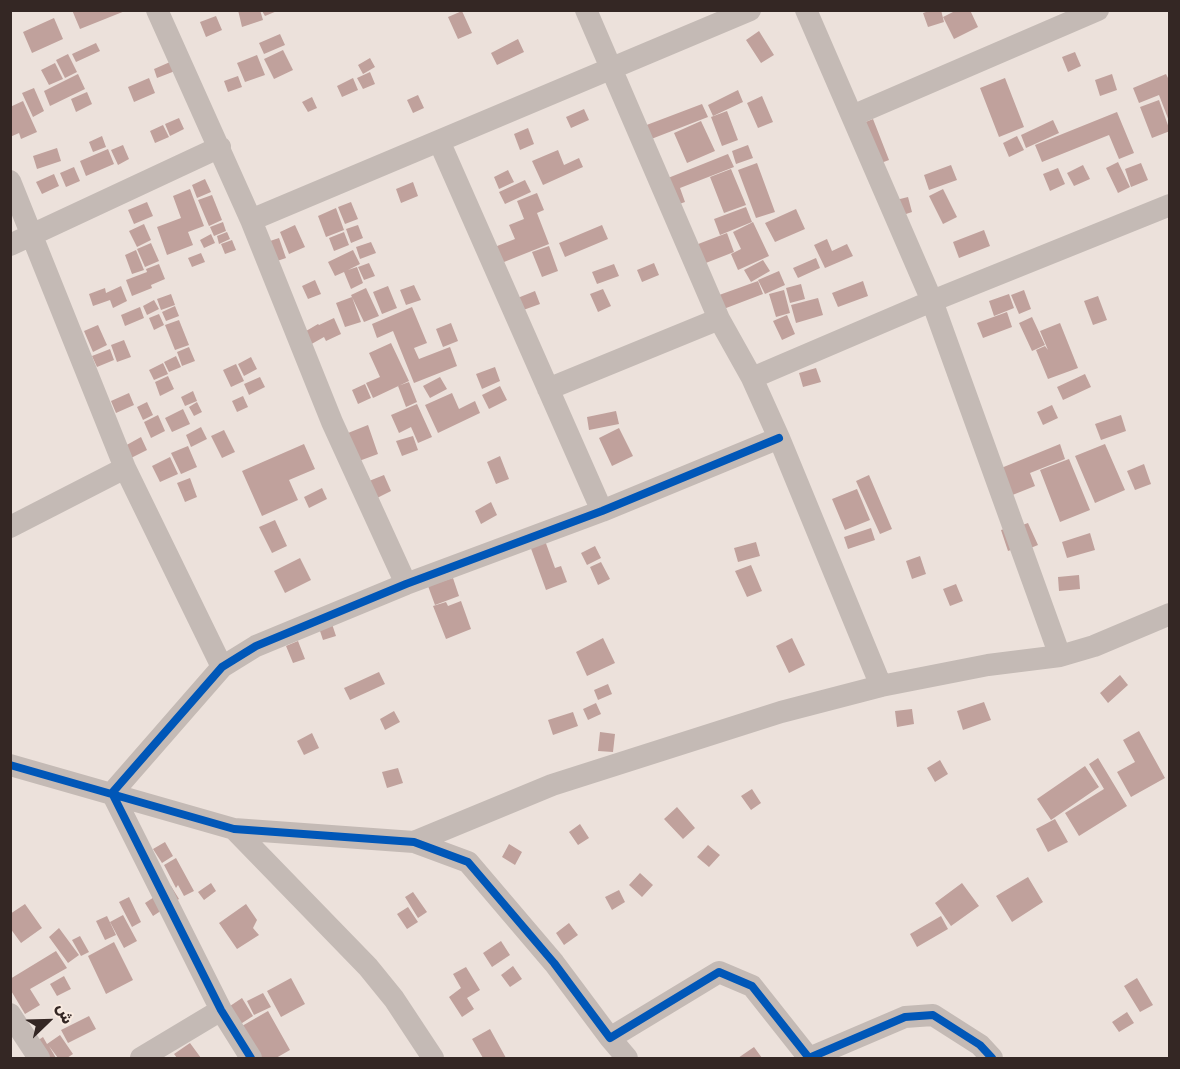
<!DOCTYPE html>
<meta charset="utf-8">
<style>
body{margin:0}
#map{position:relative;width:1180px;height:1069px;overflow:hidden;background:#ece1db;font-family:Rubik,"Noto Sans Arabic",sans-serif}
canvas{display:block}
.frame{position:absolute;inset:0;border:12px solid #342724;pointer-events:none}
.north{position:absolute;left:18px;top:991px;width:60px;height:60px;-webkit-text-stroke:4px #f9ebe1;paint-order:stroke;rotate:67deg;font-size:16px;font-weight:700;line-height:24px;text-align:center;color:#342724}
.north::after{content:'';display:block;margin:auto;width:21px;height:27px;background:#342724;clip-path:polygon(50% 0,100% 100%,50% 72%,0 100%)}
</style>
<div id="map">
<canvas width="1180" height="1069"></canvas>
<div class="frame"></div>
<div class="north">ش</div>
</div>
<script>
const c = document.querySelector('canvas').getContext('2d');
c.lineJoin = 'round';
function paint(path, color) { c.fillStyle = color; c.fill(path, 'evenodd'); }
const poly = rows => new Path2D(rows.map(r => 'M' + r).join(''));
function stroke(path, color, width, dash) { c.strokeStyle = color; c.lineWidth = width; c.lineCap = dash ? 'butt' : 'round'; c.setLineDash(dash || []); c.stroke(path); }
paint(poly([
 [72,10,125,10,125,11,80,29],
 [238,10,260,10,263,20,242,27],
 [932,10,941,10,944,22,928,27,923,13],
 [957,10,970,10,978,27,954,39,943,17],
 [262,11,277,11,265,16],
 [462,11,472,33,458,39,448,17],
 [216,16,222,30,206,37,200,22],
 [54,18,63,39,32,53,23,32],
 [759,31,774,55,761,63,746,40],
 [280,34,285,45,264,54,259,43],
 [518,39,524,52,497,65,491,53],
 [96,43,100,51,76,62,72,54],
 [283,50,293,70,274,79,264,59],
 [1075,52,1081,66,1068,72,1062,57],
 [68,54,77,72,65,78,56,60],
 [257,55,265,75,245,82,237,63],
 [370,58,375,67,363,74,358,65],
 [170,62,175,71,157,78,154,69],
 [55,63,63,79,49,85,41,70],
 [370,72,375,84,363,89,357,78],
 [78,74,85,89,50,106,44,91],
 [1112,74,1117,90,1100,96,1095,80],
 [1166,74,1170,82,1169,121,1159,95,1139,103,1133,88],
 [238,76,242,87,228,92,224,81],
 [149,78,155,93,134,102,128,87],
 [353,78,358,90,342,97,337,86],
 [1005,78,1024,127,999,137,980,88],
 [34,88,44,111,33,117,22,93],
 [738,90,743,102,713,116,708,105],
 [87,92,92,104,76,112,71,99],
 [418,95,424,108,413,113,407,100],
 [762,96,773,122,758,128,747,103],
 [312,97,317,108,308,112,302,102],
 [1159,100,1170,131,1152,138,1140,107],
 [23,101,37,132,21,139,19,133,10,137,10,107],
 [702,104,708,117,641,143,636,129],
 [584,109,589,120,571,128,566,117],
 [727,111,738,140,722,146,711,117],
 [1117,112,1134,153,1119,159,1109,135,1042,162,1035,145],
 [179,118,184,129,170,136,165,124],
 [873,119,889,160,873,166,858,125],
 [1053,120,1059,133,1026,148,1021,135],
 [701,121,715,151,687,163,674,133],
 [163,125,169,137,155,143,150,131],
 [528,128,534,144,520,150,514,134],
 [102,136,106,147,93,152,89,142],
 [1017,136,1024,150,1009,157,1003,143],
 [123,145,129,159,118,165,111,150],
 [748,145,753,158,736,164,732,151],
 [57,148,61,161,37,169,33,156],
 [108,149,114,164,86,176,80,161],
 [558,150,564,165,579,158,583,167,543,185,532,161],
 [728,154,734,167,680,188,685,202,668,208,658,182],
 [1118,162,1130,187,1118,193,1106,168],
 [757,163,775,212,756,218,738,170],
 [1141,163,1148,180,1131,187,1125,169],
 [951,165,957,180,929,190,924,175],
 [1083,165,1090,179,1074,186,1067,173],
 [74,167,80,181,66,187,60,173],
 [1058,168,1065,184,1050,191,1043,174],
 [731,169,746,205,724,213,710,177],
 [508,170,514,182,499,189,494,177],
 [54,174,59,186,42,194,36,182],
 [205,179,211,192,197,198,192,185],
 [525,180,531,192,505,204,499,192],
 [413,182,418,196,401,203,396,189],
 [190,189,204,226,188,232,193,245,167,255,157,227,181,218,173,196],
 [943,189,957,217,943,224,929,196],
 [537,193,544,210,537,213,549,244,499,264,492,248,515,239,509,225,524,219,517,201],
 [212,195,222,220,209,226,198,200],
 [908,197,912,212,897,217,892,201],
 [147,202,153,216,134,224,128,210],
 [351,202,358,219,345,224,338,207],
 [746,207,752,222,720,235,714,219],
 [336,208,344,230,326,237,318,216],
 [796,209,805,229,775,242,765,223],
 [223,222,226,231,214,236,210,227],
 [753,222,769,256,738,270,731,254,741,249,733,232],
 [144,224,151,240,137,247,129,231],
 [295,225,305,247,289,254,280,232],
 [358,225,363,238,351,243,346,229],
 [602,225,608,239,565,257,559,243],
 [984,230,990,246,959,258,953,242],
 [227,232,230,239,219,244,217,236],
 [344,232,349,245,334,251,329,238],
 [727,233,734,252,693,268,685,249],
 [211,234,215,243,204,248,200,240],
 [279,238,286,258,271,263,264,243],
 [827,239,832,251,847,244,853,256,825,268,814,245],
 [232,240,236,250,225,254,221,244],
 [371,242,376,253,360,259,356,247],
 [151,243,159,261,145,267,137,249],
 [549,246,558,271,542,277,532,252],
 [136,250,144,270,132,274,125,255],
 [353,250,360,264,348,270,357,267,363,283,351,289,344,272,335,276,328,262],
 [201,253,205,262,192,267,188,258],
 [816,258,820,268,798,278,793,268],
 [763,260,770,271,751,282,744,270],
 [369,263,375,276,364,280,358,267],
 [654,263,659,275,642,282,637,270],
 [159,264,165,279,151,285,152,288,132,296,126,280,147,272,146,269],
 [614,264,619,276,597,284,592,272],
 [779,271,785,285,765,294,758,280],
 [315,280,321,294,308,299,302,286],
 [758,281,763,294,713,313,708,299],
 [863,281,868,296,838,307,832,293],
 [801,284,805,299,790,303,786,288],
 [414,285,421,300,406,305,400,290],
 [121,286,127,301,113,308,110,300,93,306,89,294,105,288,106,293],
 [388,286,397,308,382,314,373,292],
 [366,288,379,316,364,322,351,295],
 [603,289,611,306,598,312,590,294],
 [784,290,790,313,776,317,769,294],
 [1024,290,1031,309,1019,314,1011,295],
 [535,291,540,304,515,313,510,301],
 [171,294,175,305,161,310,157,299],
 [1009,294,1014,308,994,316,989,301],
 [1098,296,1107,320,1093,325,1084,301],
 [352,297,361,322,345,327,336,303],
 [818,298,823,315,796,323,791,305],
 [154,300,159,309,147,315,143,306],
 [175,306,179,316,166,321,162,312],
 [140,307,144,318,125,326,121,315],
 [412,307,427,343,414,348,419,359,450,347,457,366,414,383,393,331,377,338,372,324],
 [1007,312,1012,327,983,338,977,323],
 [159,314,164,325,154,330,149,318],
 [787,315,795,334,782,340,773,321],
 [1032,317,1045,345,1032,351,1019,323],
 [334,318,341,334,326,341,324,337,308,346,301,334,318,324,319,325],
 [179,320,189,345,175,350,165,325],
 [451,323,458,341,443,347,436,329],
 [1060,323,1078,368,1048,379,1036,350,1045,346,1048,350,1040,331],
 [98,325,107,345,93,352,84,331],
 [124,340,131,357,117,362,111,345],
 [391,343,409,381,373,398,366,383,380,377,369,353],
 [189,347,195,361,182,366,177,352],
 [110,349,114,360,97,367,92,356],
 [176,356,181,367,169,372,164,362],
 [251,357,257,369,244,376,238,364],
 [163,363,168,374,154,380,149,370],
 [236,364,244,381,231,387,223,370],
 [495,367,500,381,482,389,476,374],
 [816,368,821,382,803,387,799,373],
 [1085,374,1091,387,1063,400,1057,387],
 [168,376,174,389,160,396,155,382],
 [260,377,265,387,249,395,244,384],
 [440,377,447,389,430,398,423,386],
 [409,382,417,402,406,407,398,386],
 [365,384,371,398,358,404,352,390],
 [500,386,507,400,489,409,482,395],
 [193,391,197,401,185,406,181,397],
 [129,393,134,405,116,413,111,401],
 [452,393,459,409,475,401,480,413,438,433,425,405],
 [243,396,248,407,237,412,232,401],
 [147,402,153,415,143,420,137,407],
 [197,402,202,412,194,416,189,407],
 [417,404,432,437,418,443,411,427,399,433,391,415],
 [1052,405,1058,418,1043,425,1037,412],
 [183,409,190,424,172,432,165,418],
 [616,411,619,424,589,430,587,417],
 [158,415,165,431,151,438,144,422],
 [1121,415,1126,431,1101,440,1095,424],
 [368,425,378,454,359,461,348,433],
 [201,427,207,439,191,447,186,435],
 [619,428,633,456,612,466,599,438],
 [224,430,235,452,222,458,211,436],
 [413,436,418,450,402,456,396,441],
 [141,437,147,450,129,459,123,447],
 [304,444,315,469,289,480,298,500,262,516,242,471],
 [1060,444,1065,459,1030,473,1035,486,1000,500,989,473],
 [1105,444,1125,490,1095,503,1075,456],
 [188,446,197,467,181,474,171,453],
 [500,456,509,479,496,484,487,462],
 [170,457,178,474,160,482,152,466],
 [1069,459,1090,510,1060,522,1040,470],
 [1144,464,1151,484,1135,490,1127,471],
 [384,475,391,491,377,498,369,481],
 [869,475,892,529,880,534,856,481],
 [190,478,197,497,185,502,177,483],
 [322,488,327,499,309,508,304,497],
 [857,489,870,520,845,530,832,499],
 [491,502,497,515,481,524,475,511],
 [275,520,287,546,272,553,259,527],
 [1028,523,1038,545,1023,551,1014,528],
 [1011,527,1019,547,1008,551,1001,530],
 [871,528,875,540,848,549,844,537],
 [1090,533,1095,550,1067,558,1062,542],
 [544,538,555,568,561,566,567,582,546,590,529,543],
 [756,542,760,556,738,562,734,548],
 [595,546,601,558,587,565,581,553],
 [920,556,926,574,912,579,906,561],
 [300,558,311,580,285,593,274,571],
 [601,562,610,579,598,585,590,567],
 [751,565,762,591,747,597,735,571],
 [1079,575,1080,589,1059,591,1058,577],
 [453,578,459,596,435,605,428,586],
 [956,584,963,601,950,606,943,589],
 [461,601,471,629,446,639,433,606,446,602,448,606],
 [330,618,336,636,323,640,317,622],
 [603,638,615,663,587,676,576,652],
 [792,638,805,665,789,673,776,646],
 [298,641,305,659,293,663,286,646],
 [379,672,385,684,350,700,344,688],
 [1120,675,1128,685,1108,703,1100,693],
 [608,684,612,694,598,700,594,690],
 [984,702,991,720,963,730,957,711],
 [596,703,601,714,588,720,583,709],
 [912,709,914,724,897,727,895,711],
 [394,711,400,722,385,730,380,719],
 [573,712,578,726,553,735,548,720],
 [1139,731,1165,778,1131,797,1117,772,1135,762,1123,740],
 [600,732,615,734,613,752,598,751],
 [312,733,319,748,304,755,297,741],
 [1098,758,1127,806,1079,836,1065,813,1104,789,1089,764],
 [940,760,948,774,935,782,927,768],
 [1085,766,1099,787,1051,820,1037,799],
 [398,768,403,783,387,788,382,772],
 [752,789,761,803,751,810,741,796],
 [677,807,695,828,683,839,664,819],
 [1055,819,1068,842,1048,852,1036,829],
 [580,824,589,838,578,845,569,832],
 [165,842,173,856,162,863,153,849],
 [509,844,522,852,515,865,502,857],
 [708,845,720,855,709,867,697,857],
 [176,858,194,891,184,896,178,885,176,888,164,865],
 [640,873,653,885,642,897,629,885],
 [1028,877,1043,902,1012,922,996,896],
 [211,883,216,891,204,900,198,892],
 [962,883,979,906,951,926,935,903],
 [171,886,179,899,153,916,145,903],
 [619,890,625,902,612,910,605,897],
 [413,892,427,912,418,918,405,897],
 [129,897,141,922,132,927,119,902],
 [25,904,42,928,21,943,10,928,10,914],
 [246,904,257,920,253,928,259,935,237,949,219,923],
 [408,907,418,922,407,929,397,914],
 [123,915,137,941,124,948,110,922],
 [107,916,116,935,105,940,96,921],
 [941,916,948,929,917,947,910,934],
 [569,923,578,935,564,945,556,933],
 [59,928,79,955,68,963,49,937],
 [80,936,89,952,81,956,72,940],
 [501,941,510,955,492,967,483,953],
 [114,942,133,980,106,994,88,956],
 [56,951,67,968,30,989,40,1005,25,1014,10,989,10,979],
 [513,966,522,979,510,987,501,975],
 [466,967,480,990,467,998,474,1009,462,1017,449,997,461,988,453,974],
 [64,976,71,989,57,996,50,984],
 [291,978,305,1004,281,1017,267,991],
 [1137,978,1153,1005,1140,1012,1124,986],
 [263,993,271,1007,254,1015,247,1001],
 [242,998,253,1016,239,1025,227,1008],
 [268,1011,290,1050,276,1058,260,1058,242,1026],
 [1127,1012,1134,1023,1119,1032,1112,1022],
 [89,1016,96,1029,68,1043,61,1030],
 [490,1029,506,1058,483,1058,472,1039],
 [60,1035,73,1054,67,1058,58,1058,49,1046,56,1058,39,1058,31,1045,43,1037,47,1044],
 [190,1043,201,1058,177,1058,174,1054],
 [754,1047,762,1058,738,1058]
]), '#c0a19c');
stroke(poly([
 [157,10,251,220,332,422,406,584],
 [586,10,719,319,752,378,779,438,881,686],
 [806,10,932,301,1060,656],
 [852,116,1098,10],
 [439,141,602,511],
 [10,181,125,468,10,527],
 [251,220,750,10],
 [10,245,220,147],
 [752,378,932,301,1170,205],
 [548,389,719,319],
 [125,468,222,667],
 [10,765,234,829,414,842,468,862,554,963,610,1038,719,972,752,986,809,1058,905,1017,933,1015,980,1045,992,1058],
 [234,829,368,967,394,999,433,1058],
 [414,842,552,785,781,712,881,686,988,665,1060,656,1094,646,1170,614],
 [10,1014,39,1058],
 [610,1038,627,1058],
 [141,1058,221,1010],
 [251,1058,221,1010,112,793,222,667,256,646,406,584,602,511,779,438]
]), '#c4bab5', 22);
stroke(poly([
 [10,765,234,829,414,842,468,862,554,963,610,1038,719,972,752,986,809,1058,905,1017,933,1015,980,1045,992,1058],
 [251,1058,221,1010,112,793,222,667,256,646,406,584,602,511,779,438]
]), '#0057b8', 8);
</script>
